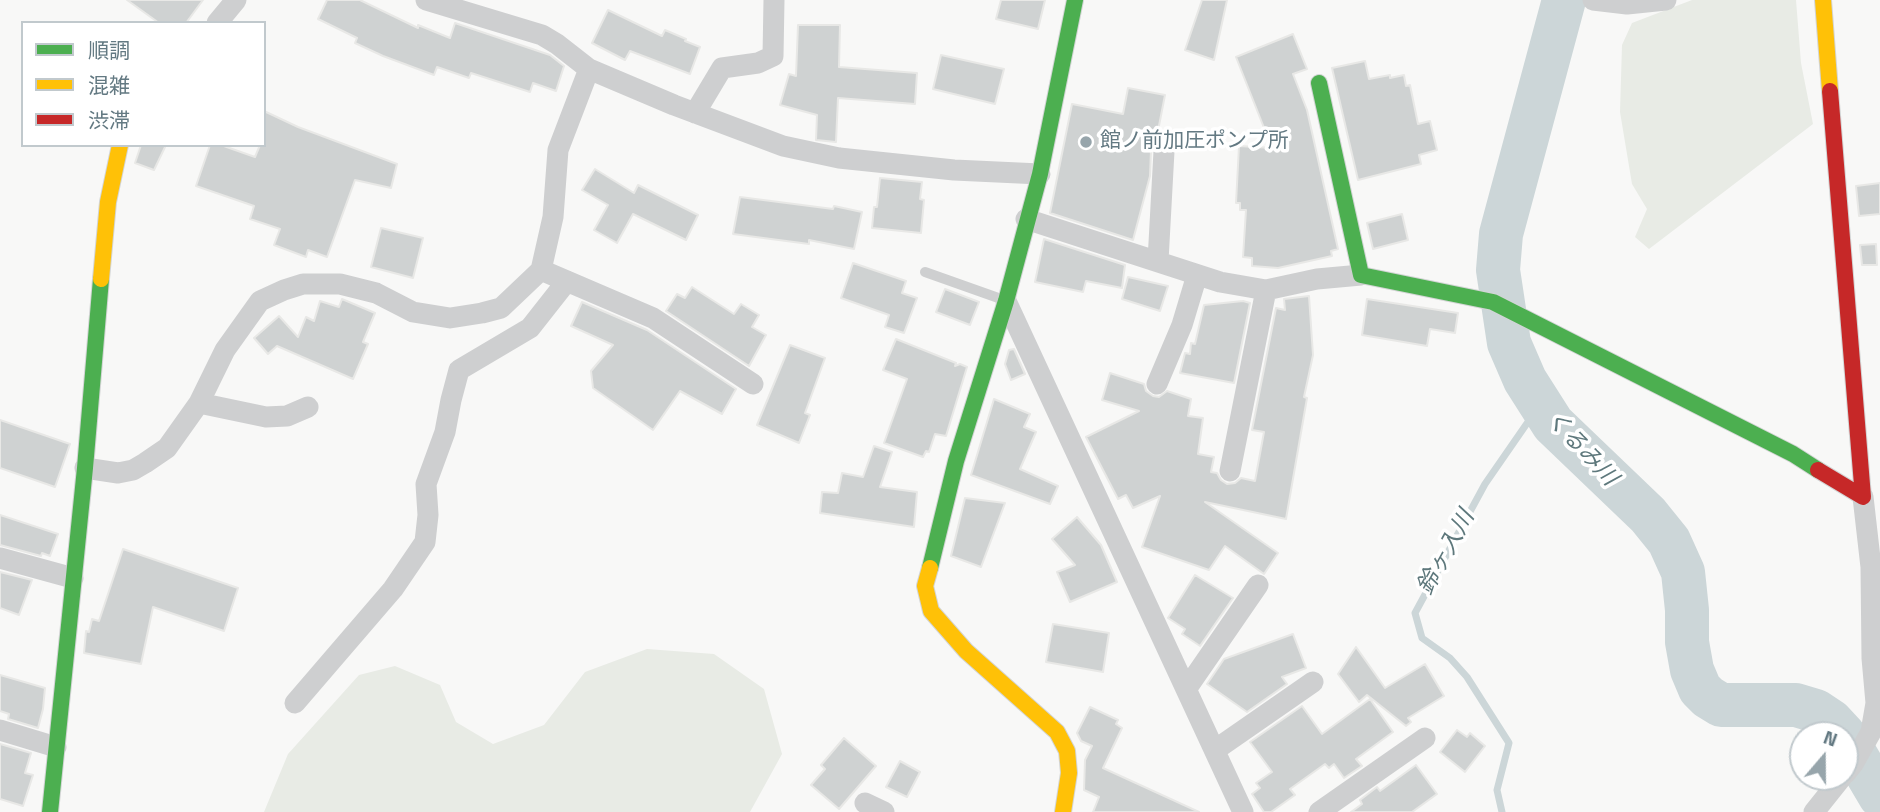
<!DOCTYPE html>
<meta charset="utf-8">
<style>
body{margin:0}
#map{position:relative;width:1880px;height:812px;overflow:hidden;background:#f8f8f7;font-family:"Titillium Web","Noto Sans JP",sans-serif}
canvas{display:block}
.legend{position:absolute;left:21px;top:21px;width:245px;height:126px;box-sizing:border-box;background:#fff;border:2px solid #c1c9cd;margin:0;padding:9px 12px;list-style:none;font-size:21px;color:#637982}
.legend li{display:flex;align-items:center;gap:14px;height:35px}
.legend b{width:35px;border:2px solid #c1c9cd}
.north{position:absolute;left:1789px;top:721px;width:70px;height:70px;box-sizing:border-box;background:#fff;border:2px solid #c1c9cd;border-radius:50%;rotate:20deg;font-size:19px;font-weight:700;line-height:28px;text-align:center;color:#637982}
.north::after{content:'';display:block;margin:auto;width:24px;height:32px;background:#97a5ab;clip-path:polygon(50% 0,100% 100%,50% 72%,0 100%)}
</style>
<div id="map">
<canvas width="1880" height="812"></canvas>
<ul class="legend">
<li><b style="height:9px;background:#4caf50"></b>順調</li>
<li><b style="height:9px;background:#ffc107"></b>混雑</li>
<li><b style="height:9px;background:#c62828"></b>渋滞</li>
</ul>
<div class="north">N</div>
</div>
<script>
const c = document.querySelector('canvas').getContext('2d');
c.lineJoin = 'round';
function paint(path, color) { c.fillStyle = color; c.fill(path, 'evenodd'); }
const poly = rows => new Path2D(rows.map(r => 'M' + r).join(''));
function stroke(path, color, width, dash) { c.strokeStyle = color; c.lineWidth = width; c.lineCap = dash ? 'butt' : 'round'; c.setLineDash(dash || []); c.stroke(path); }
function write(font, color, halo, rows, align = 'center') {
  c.font = font + ' "Titillium Web","Noto Sans JP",sans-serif'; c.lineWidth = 7; c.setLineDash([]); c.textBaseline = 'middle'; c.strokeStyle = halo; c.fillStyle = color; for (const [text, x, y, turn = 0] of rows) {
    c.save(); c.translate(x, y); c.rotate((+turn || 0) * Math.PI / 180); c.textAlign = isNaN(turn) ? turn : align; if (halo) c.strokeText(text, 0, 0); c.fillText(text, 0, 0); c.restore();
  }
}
paint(poly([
 [1692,0,1796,0,1801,63,1813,124,1649,249,1635,237,1647,209,1632,184,1620,112,1622,45,1632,23],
 [647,649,714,654,764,689,782,754,750,812,264,812,288,754,359,675,395,666,440,685,456,722,493,744,544,725,585,672]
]), '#e8ebe5');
stroke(poly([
 [1502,812,1497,790,1509,743,1467,677,1450,658,1422,638,1415,613,1485,484,1530,419,1539,402]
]), '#ccd6d8', 7);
stroke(poly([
 [1564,0,1501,234,1498,270,1509,343,1525,380,1553,424,1648,515,1669,541,1683,572,1687,610,1687,642,1692,670,1700,689,1708,697,1721,705,1796,705,1816,711,1831,721,1844,735],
 [1845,737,1880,796]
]), '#ccd6d8', 44);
const building = poly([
 [127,0,203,0,186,23,159,23,127,0],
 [327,0,360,0,418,28,418,25,450,38,455,23,550,55,564,66,556,91,533,83,530,92,471,73,469,78,437,67,434,75,383,56,355,43,357,38,318,19,327,0],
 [1001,0,1045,0,1038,29,996,19,1001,0],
 [1202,0,1227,0,1214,60,1185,50,1202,0],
 [608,10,662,36,665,30,686,39,685,41,700,47,690,74,630,51,625,60,592,43,608,10],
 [798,25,840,25,839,67,917,73,915,104,838,98,836,142,816,140,817,115,780,105,789,74,796,76,798,25],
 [1293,34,1307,69,1293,74,1307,110,1338,249,1331,251,1332,256,1278,268,1252,266,1252,258,1243,257,1246,210,1240,210,1240,203,1236,203,1239,146,1272,148,1236,57,1293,34],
 [941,55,1004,69,995,104,933,89,941,55],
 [1365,61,1369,79,1390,75,1390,78,1404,75,1406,86,1410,85,1418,124,1430,121,1437,150,1419,155,1421,164,1358,180,1332,68,1365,61],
 [1128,88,1165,95,1156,141,1151,150,1150,176,1133,240,1050,213,1072,104,1123,114,1128,88],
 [264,111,298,127,397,164,391,188,355,180,327,257,308,250,306,257,274,245,280,229,250,219,254,206,196,186,210,145,221,145,255,157,260,145,264,145,264,111],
 [141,145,166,145,154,170,135,163,141,145],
 [595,169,634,193,638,185,698,215,686,240,633,214,617,243,594,230,608,205,582,190,595,169],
 [880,178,922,182,920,199,924,200,921,233,872,228,874,207,877,207,880,178],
 [1880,183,1880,214,1859,216,1856,186,1880,183],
 [740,197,833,209,834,206,862,212,854,249,809,240,809,244,733,234,740,197],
 [1402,214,1408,240,1373,249,1367,223,1402,214],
 [381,228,423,238,413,278,371,267,381,228],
 [1044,239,1125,265,1122,288,1086,281,1083,292,1035,282,1044,239],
 [1876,244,1877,265,1862,265,1860,245,1876,244],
 [853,263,906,281,902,293,917,298,904,333,885,327,889,315,841,298,853,263],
 [1128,277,1168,286,1160,311,1122,299,1128,277],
 [692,287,734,314,741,304,759,315,752,327,766,335,749,366,666,311,677,294,685,298,692,287],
 [945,289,979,302,970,325,936,312,945,289],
 [1309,296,1313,355,1304,397,1307,398,1286,519,1205,502,1278,553,1264,574,1225,546,1209,570,1142,547,1160,496,1133,508,1126,495,1118,499,1086,437,1139,411,1102,400,1110,373,1144,384,1146,391,1153,396,1159,397,1167,391,1191,399,1188,416,1203,418,1198,454,1214,457,1211,472,1217,473,1221,480,1227,484,1235,483,1241,478,1255,481,1264,432,1252,430,1276,308,1285,310,1284,299,1309,296],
 [342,299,375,313,363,342,368,344,353,379,277,346,268,354,254,338,279,316,298,337,306,317,314,321,320,301,339,307,342,299],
 [1367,299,1458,313,1455,333,1430,329,1427,346,1362,335,1367,299],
 [1243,301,1250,303,1234,383,1180,373,1185,353,1190,354,1191,343,1195,344,1204,305,1243,301],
 [582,302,647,330,736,389,722,414,680,391,653,430,593,388,591,371,613,345,571,326,582,302],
 [896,339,956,363,955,366,960,364,967,367,946,436,935,434,929,452,926,451,923,457,884,443,907,379,883,370,896,339],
 [790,345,825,358,805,413,810,415,799,443,757,425,790,345],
 [1014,349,1025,374,1011,380,1005,364,1009,350,1014,349],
 [994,399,1030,414,1024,427,1036,432,1020,469,1058,486,1050,504,971,475,994,399],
 [0,420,70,444,55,487,0,468,0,420],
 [874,446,892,452,880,487,917,492,914,527,820,513,822,492,838,493,842,473,863,477,874,446],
 [965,498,1005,503,981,567,951,556,965,498],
 [0,515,58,534,50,556,42,553,41,556,0,545,0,515],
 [1077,517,1101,545,1117,582,1070,602,1057,572,1075,565,1052,539,1077,517],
 [123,549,238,588,224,631,153,607,141,664,84,653,86,631,89,632,92,619,99,621,123,549],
 [0,572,32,580,19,615,0,608,0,572],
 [1195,575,1233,598,1200,646,1182,634,1185,629,1168,618,1195,575],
 [1053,624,1109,633,1103,672,1046,662,1053,624],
 [1293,634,1306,668,1282,677,1287,684,1247,712,1207,684,1224,659,1293,634],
 [1356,647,1385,688,1425,664,1444,696,1408,718,1411,722,1406,726,1367,695,1359,702,1338,674,1356,647],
 [0,675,45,688,43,709,38,728,8,719,9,714,0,711,0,675],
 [1370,699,1393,732,1356,759,1362,766,1344,778,1334,764,1329,768,1325,764,1290,789,1295,795,1271,812,1264,812,1252,794,1260,788,1256,783,1272,772,1250,742,1302,706,1322,734,1370,699],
 [1090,707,1118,720,1116,724,1122,728,1103,768,1199,812,1093,812,1099,797,1084,790,1085,760,1092,746,1081,741,1077,733,1090,707],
 [1457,730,1467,737,1470,733,1485,746,1465,772,1440,752,1457,730],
 [844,738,876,766,839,809,811,785,825,769,821,765,844,738],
 [0,744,31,753,25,773,33,775,23,806,0,799,0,744],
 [900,761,920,772,907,797,886,787,900,761],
 [1416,765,1437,794,1412,812,1351,812,1362,804,1360,800,1377,787,1380,791,1416,765]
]);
paint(building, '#cfd2d2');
stroke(building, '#e8e8e6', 2);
const fast = poly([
 [1319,83,1361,275,1493,302,1793,454,1818,470],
 [930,568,956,461,1006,301,1040,174,1075,0],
 [50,812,85,468,101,279]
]);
const slow = poly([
 [1823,0,1830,91],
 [101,279,108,202,120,145],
 [930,568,925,586,931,611,966,651,1057,732,1067,751,1069,773,1063,812]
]);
const jam = poly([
 [1818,470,1863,497,1830,91]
]);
stroke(fast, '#d3d5d5', 18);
stroke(slow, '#d3d5d5', 18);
stroke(jam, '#d3d5d5', 18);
stroke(poly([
 [925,272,1004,300]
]), '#cecfd0', 10);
stroke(poly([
 [426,0,542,35,557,44,589,69,674,105,783,146,839,158,954,170,1040,174],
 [1593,0,1627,4,1666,0],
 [217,23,236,0],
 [589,69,558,150,553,217,541,270,653,318,753,384],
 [695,113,722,68,758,63,773,56,774,0],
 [1026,219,1220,282,1266,290,1317,279,1361,275],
 [1158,261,1164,151],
 [1006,301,1243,812],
 [1157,384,1182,325,1197,275],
 [199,403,225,350,260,301,284,290,303,284,340,284,376,293,413,312,450,318,482,313,501,308,541,270],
 [85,468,118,473,133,470,145,463,167,448,199,403,266,417,287,416,308,407],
 [1230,471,1266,290],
 [0,558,73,578],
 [1187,688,1258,585],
 [295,703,393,589,425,542,428,515,426,484,445,432,451,400,459,370,530,328,567,281],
 [0,730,56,747],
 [1215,750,1313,682],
 [1845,774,1853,764,1871,732,1876,703,1872,658,1871,567,1863,497],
 [865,803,884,812],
 [1319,812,1425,738],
 [1814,812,1842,777]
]), '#cecfd0', 21);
stroke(fast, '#4caf50', 16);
stroke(slow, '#ffc107', 16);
stroke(jam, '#c62828', 16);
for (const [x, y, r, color] of [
 [1086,142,7,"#97a5ab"]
]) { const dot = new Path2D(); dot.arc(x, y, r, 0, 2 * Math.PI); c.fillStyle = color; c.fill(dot); stroke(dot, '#fff', 2.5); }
write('21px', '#637982', '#fff', [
 ["館ノ前加圧ポンプ所",1100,142]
], 'left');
write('italic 23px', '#5e787c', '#fff', [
 ["くるみ川",1581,449,47],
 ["鈴ヶ入川",1447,553,-61]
]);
</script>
